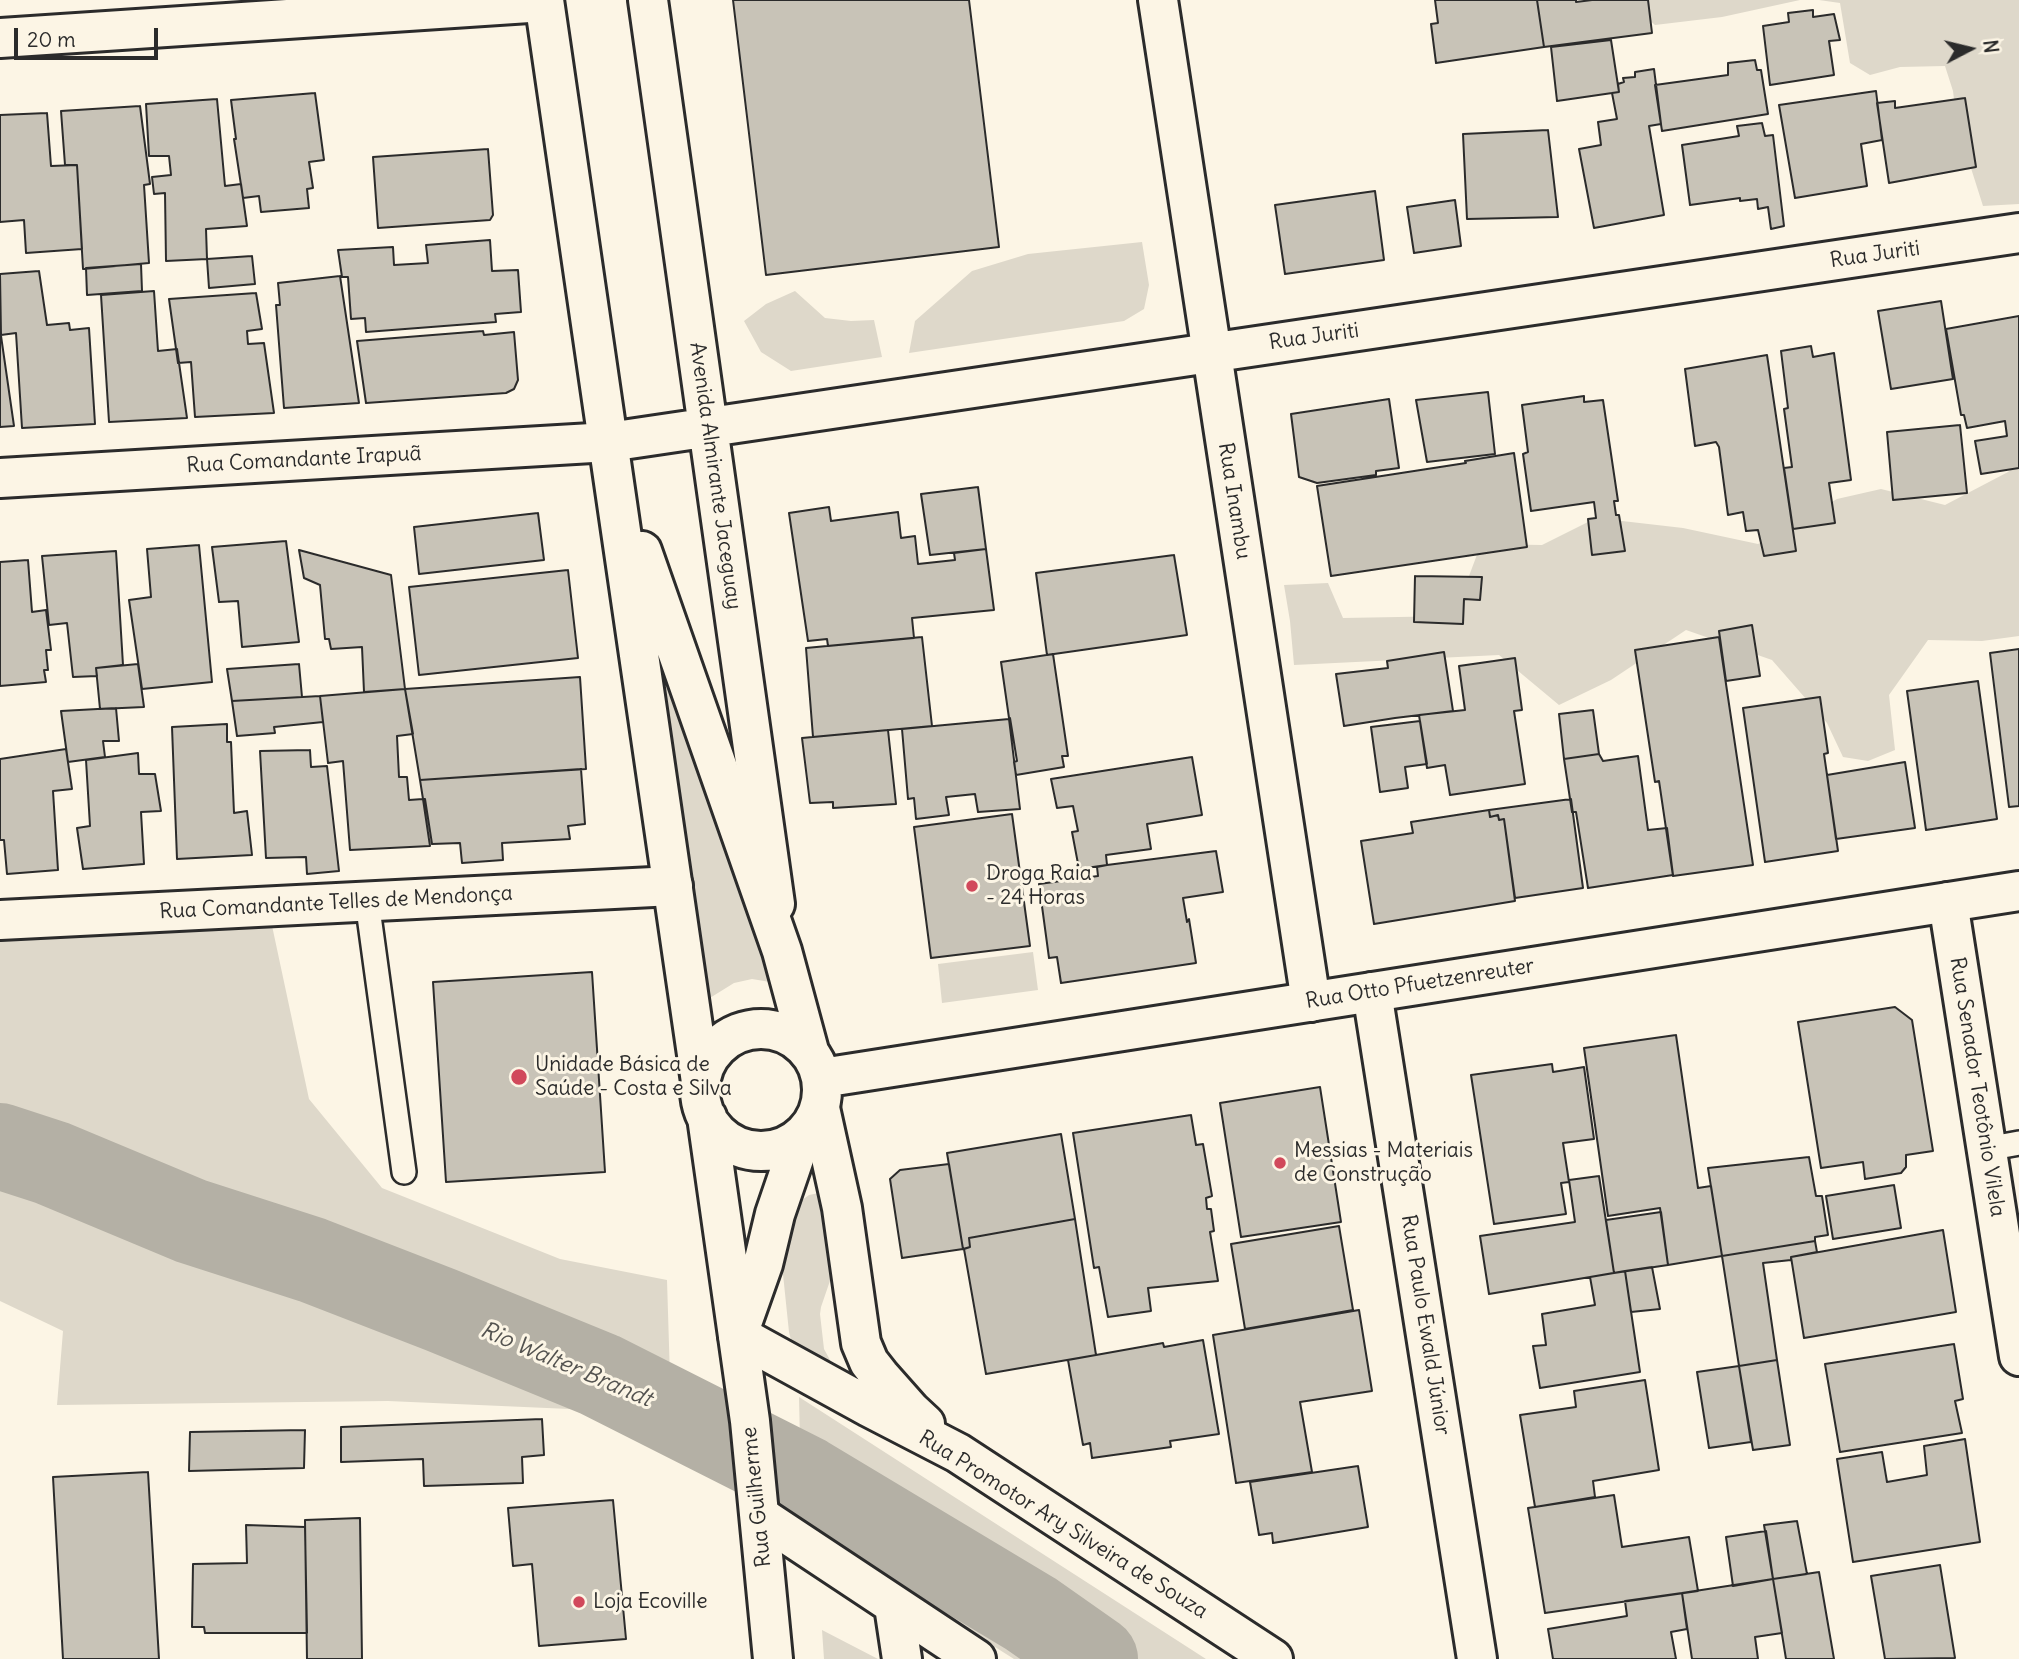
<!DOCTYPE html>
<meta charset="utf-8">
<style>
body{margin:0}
#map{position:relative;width:2019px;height:1659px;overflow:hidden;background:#fcf5e5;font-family:Delius,sans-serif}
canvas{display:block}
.north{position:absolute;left:1935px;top:14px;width:70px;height:70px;-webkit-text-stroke:5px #fcf5e5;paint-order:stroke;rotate:83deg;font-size:19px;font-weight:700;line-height:28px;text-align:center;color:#2b2b2b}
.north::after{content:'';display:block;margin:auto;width:24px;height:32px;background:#2b2b2b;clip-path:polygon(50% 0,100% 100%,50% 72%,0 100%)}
.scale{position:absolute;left:14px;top:28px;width:144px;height:32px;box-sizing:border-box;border:4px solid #2b2b2b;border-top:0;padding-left:9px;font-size:21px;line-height:24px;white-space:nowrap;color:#2b2b2b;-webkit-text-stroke:5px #fcf5e5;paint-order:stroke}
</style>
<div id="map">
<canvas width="2019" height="1659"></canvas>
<div class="north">N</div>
<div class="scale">20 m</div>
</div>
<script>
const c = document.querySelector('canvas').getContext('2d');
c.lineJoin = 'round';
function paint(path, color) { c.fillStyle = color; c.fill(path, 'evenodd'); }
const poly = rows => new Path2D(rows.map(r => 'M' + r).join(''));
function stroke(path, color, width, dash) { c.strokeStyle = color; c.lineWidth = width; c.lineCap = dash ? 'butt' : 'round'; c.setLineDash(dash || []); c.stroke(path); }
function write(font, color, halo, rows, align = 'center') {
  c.font = font + ' Delius,sans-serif'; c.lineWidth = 6; c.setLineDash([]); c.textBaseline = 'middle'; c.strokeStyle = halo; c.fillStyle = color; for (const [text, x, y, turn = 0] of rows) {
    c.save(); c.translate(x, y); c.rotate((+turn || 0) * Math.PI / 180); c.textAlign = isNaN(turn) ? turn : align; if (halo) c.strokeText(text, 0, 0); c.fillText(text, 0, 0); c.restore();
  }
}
paint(poly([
 [1645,0,1800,0,1722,17,1655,25,1638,10],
 [1819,0,2019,0,2019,204,1983,206,1957,124,1953,91,1945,66,1900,67,1870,75,1850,63,1840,3],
 [1142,242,1149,285,1144,309,1124,321,909,353,915,321,972,271,1028,254],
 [795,291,825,318,851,321,874,320,882,357,791,371,761,352,744,321,766,304],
 [2019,461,2019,636,1982,641,1928,640,1889,695,1895,750,1868,761,1843,757,1827,723,1772,660,1686,630,1611,680,1559,705,1499,655,1294,665,1290,621,1284,585,1328,583,1343,618,1454,616,1481,544,1542,545,1596,518,1683,528,1758,544,1837,499,1881,489,1945,505,2008,472],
 [647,624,770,982,752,979,734,983,705,1001],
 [271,921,309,1099,382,1188,560,1259,667,1280,671,1410,683,1414,388,1401,57,1405,63,1331,0,1301,0,940],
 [1033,952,1038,990,942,1003,938,964],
 [824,1192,833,1272,821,1307,820,1314,824,1349,836,1371,795,1344,791,1340,789,1332,781,1255,798,1203,809,1195],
 [799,1397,1206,1659,1014,1659,802,1525],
 [822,1630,878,1659,824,1659]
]), '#ded8ca');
stroke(poly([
 [0,1146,52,1163,191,1221,312,1260,441,1310,600,1375,806,1479,1031,1614,1095,1659]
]), '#b4b0a5', 86);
const building = poly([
 [733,0,969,0,999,247,766,275,733,0],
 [1435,0,1537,0,1544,47,1436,63,1431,24,1438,23,1435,0],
 [1537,0,1576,0,1576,2,1592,0,1648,0,1652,33,1544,47,1537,0],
 [1813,10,1813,17,1834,14,1840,40,1829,41,1834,75,1770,85,1763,26,1789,22,1788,13,1813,10],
 [1611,40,1619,92,1557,101,1551,47,1611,40],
 [1755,60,1757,70,1761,70,1768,114,1662,131,1655,85,1728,75,1728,63,1755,60],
 [1654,69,1661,124,1649,126,1664,215,1594,228,1579,149,1601,145,1598,122,1617,119,1612,93,1619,92,1618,84,1624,82,1623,78,1635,77,1635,72,1654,69],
 [1876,91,1882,140,1861,144,1867,186,1795,198,1779,105,1876,91],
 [315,93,324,160,309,162,313,188,307,189,309,208,261,212,259,196,243,198,234,139,236,139,231,100,315,93],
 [1965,98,1976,167,1889,183,1877,103,1895,101,1895,108,1965,98],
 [217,99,225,186,241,184,247,226,206,229,207,259,166,261,165,193,154,194,152,177,171,175,169,156,149,156,146,104,217,99],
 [140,106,150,184,144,185,149,263,83,269,77,165,65,165,61,111,140,106],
 [47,113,51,166,77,165,82,249,26,253,24,220,0,222,0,115,47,113],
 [1762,123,1765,136,1773,135,1784,226,1771,229,1768,207,1758,209,1757,199,1740,201,1740,198,1690,205,1682,145,1739,136,1737,126,1762,123],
 [1548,130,1558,217,1467,219,1463,134,1548,130],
 [488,149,493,215,490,220,378,228,373,157,488,149],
 [1375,191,1384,260,1285,274,1275,205,1375,191],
 [1455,200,1461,246,1414,253,1407,207,1455,200],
 [490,240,492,271,518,270,521,312,495,314,496,322,366,332,365,318,351,319,348,277,342,277,338,250,393,247,394,265,428,263,426,245,490,240],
 [252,256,255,284,209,288,207,259,252,256],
 [141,264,142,291,87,295,86,268,141,264],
 [39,271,47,325,69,323,70,330,89,328,95,424,22,428,16,333,1,335,0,274,39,271],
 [340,276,359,403,284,408,276,305,280,305,278,283,340,276],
 [154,291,158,351,177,349,187,418,109,422,101,295,154,291],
 [256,293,262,329,247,331,248,344,264,343,274,413,195,417,191,362,178,363,169,299,256,293],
 [1941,301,1953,379,1891,389,1878,311,1941,301],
 [2019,316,2019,468,1981,474,1975,441,2007,436,2005,421,1967,428,1964,415,1961,415,1946,329,2019,316],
 [0,329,14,426,0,427,0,329],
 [483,331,484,335,514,332,518,380,514,389,506,393,366,403,357,341,483,331],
 [1811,346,1813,357,1834,353,1851,480,1829,483,1835,523,1793,529,1784,468,1792,467,1784,409,1788,408,1781,351,1811,346],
 [1767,355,1796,551,1764,556,1758,530,1746,531,1743,512,1728,515,1719,447,1716,442,1695,446,1685,369,1767,355],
 [1488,392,1495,454,1427,462,1416,400,1488,392],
 [1584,396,1584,402,1603,400,1618,501,1614,501,1616,515,1619,515,1625,551,1592,555,1588,519,1596,518,1594,502,1531,511,1523,454,1528,452,1522,405,1584,396],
 [1389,399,1399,468,1376,471,1376,475,1317,483,1299,477,1291,414,1389,399],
 [1960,425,1967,493,1893,500,1887,432,1960,425],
 [1514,453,1527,547,1331,576,1317,486,1466,463,1465,461,1514,453],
 [978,487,986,549,930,555,921,494,978,487],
 [829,507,831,521,898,512,901,538,915,536,918,564,955,560,954,553,986,549,994,610,912,618,914,638,828,646,827,639,808,641,789,513,829,507],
 [538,513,544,560,419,574,414,527,538,513],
 [286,541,299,642,242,647,238,601,219,602,212,547,286,541],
 [199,545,212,682,142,689,129,600,151,597,147,549,199,545],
 [299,550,391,575,405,689,364,692,362,647,331,649,329,639,325,639,320,585,304,578,299,550],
 [116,551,123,665,96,668,97,676,73,677,67,623,49,625,42,556,116,551],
 [1174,555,1187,635,1047,655,1036,573,1174,555],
 [28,560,32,612,46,610,51,650,46,650,48,670,44,670,46,682,0,686,0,562,28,560],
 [568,570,578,658,419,675,409,587,568,570],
 [1415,576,1482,577,1480,600,1464,599,1463,624,1414,622,1415,576],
 [1752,625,1760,676,1726,681,1719,631,1752,625],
 [922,637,932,726,813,737,806,648,922,637],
 [1719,637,1753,865,1673,876,1659,781,1655,782,1635,650,1719,637],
 [2019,649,2019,806,2009,807,1990,653,2019,649],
 [1444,652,1453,711,1395,718,1344,726,1336,674,1388,668,1387,661,1444,652],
 [1053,654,1068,756,1062,756,1064,767,1016,775,1014,762,1017,761,1010,718,1009,718,1001,662,1053,654],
 [1515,658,1522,710,1514,711,1525,784,1450,795,1445,765,1427,768,1419,715,1465,710,1459,666,1515,658],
 [138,664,144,707,100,709,96,668,138,664],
 [299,664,302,697,232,701,227,669,299,664],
 [580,677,586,769,420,780,405,689,580,677],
 [1978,681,1997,819,1926,830,1907,691,1978,681],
 [405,689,413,734,397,736,399,777,407,777,409,800,423,799,430,846,350,850,343,761,328,763,320,696,405,689],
 [320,696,323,722,274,727,275,733,237,736,232,701,320,696],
 [1820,697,1828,753,1824,754,1838,851,1765,862,1743,708,1820,697],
 [116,708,119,741,103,741,105,757,68,762,61,711,116,708],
 [1593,710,1599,754,1564,759,1559,714,1593,710],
 [1009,719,1020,809,978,812,975,794,946,797,949,815,916,819,914,798,908,799,902,729,1009,719],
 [1420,721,1427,764,1405,767,1408,788,1380,792,1371,727,1420,721],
 [227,724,227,742,231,742,234,813,247,811,252,855,177,859,172,727,227,724],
 [888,730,896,804,833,808,833,802,810,803,802,738,888,730],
 [66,749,72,789,53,791,58,870,7,874,4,840,0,840,0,759,66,749],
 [310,750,311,767,327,766,339,871,307,874,306,857,266,858,260,751,310,750],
 [138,753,139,774,155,774,161,811,141,812,144,864,83,869,77,828,90,826,86,760,138,753],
 [1599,754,1603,761,1638,756,1648,830,1667,828,1673,875,1588,888,1576,812,1572,812,1564,759,1599,754],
 [1192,757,1202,815,1147,824,1151,849,1106,855,1107,865,1079,869,1072,832,1078,831,1073,806,1057,808,1051,779,1192,757],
 [1905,762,1915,828,1836,839,1827,775,1905,762],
 [581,769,585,824,568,826,570,839,502,843,503,860,462,863,460,843,432,844,425,799,423,799,420,780,581,769],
 [1571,799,1583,888,1515,898,1504,819,1499,820,1498,815,1490,817,1489,810,1571,799],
 [1489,810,1490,817,1498,815,1499,820,1504,819,1515,901,1374,924,1361,841,1413,833,1411,822,1489,810],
 [1012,814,1030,946,931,958,914,827,1012,814],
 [1216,851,1223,892,1183,898,1187,922,1189,919,1196,963,1061,983,1057,957,1049,958,1039,884,1098,876,1097,867,1107,865,1216,851],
 [592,972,605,1172,446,1182,433,982,592,972],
 [1895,1007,1912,1020,1933,1151,1906,1155,1906,1167,1901,1173,1865,1179,1863,1162,1821,1168,1798,1022,1895,1007],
 [1676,1035,1698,1188,1711,1186,1722,1256,1668,1265,1660,1208,1608,1216,1584,1048,1676,1035],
 [1552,1064,1553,1072,1584,1067,1594,1139,1563,1143,1569,1182,1561,1183,1566,1214,1494,1224,1471,1075,1552,1064],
 [1320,1087,1341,1222,1241,1237,1220,1103,1320,1087],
 [1191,1115,1196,1145,1203,1144,1212,1196,1206,1198,1207,1209,1211,1209,1214,1231,1210,1232,1218,1281,1148,1288,1151,1311,1108,1317,1099,1267,1094,1268,1073,1133,1191,1115],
 [1061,1134,1075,1219,969,1238,970,1247,963,1249,947,1153,1061,1134],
 [1809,1157,1816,1196,1822,1196,1828,1235,1815,1237,1815,1241,1722,1256,1708,1168,1809,1157],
 [949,1164,963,1249,902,1258,890,1179,900,1170,949,1164],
 [1599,1176,1614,1273,1489,1294,1480,1236,1575,1222,1569,1180,1599,1176],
 [1894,1185,1901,1228,1833,1239,1826,1196,1894,1185],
 [1661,1212,1668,1265,1614,1273,1606,1220,1661,1212],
 [1075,1219,1096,1355,986,1374,964,1249,970,1247,969,1238,1075,1219],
 [1339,1226,1353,1310,1245,1329,1231,1244,1339,1226],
 [1943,1230,1956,1312,1804,1338,1791,1257,1943,1230],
 [1815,1241,1817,1252,1791,1257,1791,1260,1763,1263,1777,1360,1739,1366,1722,1256,1815,1241],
 [1652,1267,1660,1309,1631,1312,1625,1271,1652,1267],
 [1625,1271,1640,1372,1540,1388,1533,1346,1546,1345,1542,1314,1595,1305,1590,1277,1625,1271],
 [1359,1310,1372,1391,1300,1402,1312,1472,1236,1483,1213,1335,1359,1310],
 [1203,1340,1219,1434,1170,1441,1171,1447,1092,1458,1090,1443,1083,1445,1068,1360,1163,1343,1164,1347,1203,1340],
 [1954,1344,1963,1399,1955,1401,1962,1433,1840,1452,1825,1364,1954,1344],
 [1777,1360,1790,1445,1753,1450,1739,1366,1777,1360],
 [1739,1366,1751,1442,1709,1448,1697,1372,1739,1366],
 [1645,1380,1659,1470,1593,1481,1595,1497,1535,1507,1520,1415,1576,1407,1574,1391,1645,1380],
 [542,1419,544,1455,522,1457,523,1483,424,1486,423,1459,341,1462,341,1427,542,1419],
 [305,1430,304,1468,189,1471,190,1432,305,1430],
 [1965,1439,1980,1542,1853,1562,1837,1459,1882,1452,1887,1482,1927,1475,1924,1446,1965,1439],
 [1358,1466,1368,1527,1273,1543,1272,1533,1259,1535,1250,1482,1358,1466],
 [148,1472,159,1659,63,1659,53,1477,148,1472],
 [1614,1495,1622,1547,1689,1537,1698,1591,1545,1613,1528,1508,1614,1495],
 [613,1500,626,1639,539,1646,532,1564,513,1566,508,1508,613,1500],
 [360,1518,362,1659,307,1659,305,1520,360,1518],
 [1797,1521,1807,1574,1773,1579,1764,1525,1797,1521],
 [246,1525,305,1527,307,1633,205,1633,204,1627,192,1627,193,1564,247,1563,246,1525],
 [1766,1531,1773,1579,1733,1586,1726,1537,1766,1531],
 [1940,1565,1955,1658,1885,1659,1871,1576,1940,1565],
 [1819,1572,1834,1659,1786,1659,1773,1579,1819,1572],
 [1773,1579,1782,1633,1755,1637,1758,1659,1692,1659,1682,1593,1773,1579],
 [1682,1593,1687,1629,1671,1632,1676,1659,1553,1659,1548,1629,1627,1616,1625,1601,1682,1593]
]);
paint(building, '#c8c3b7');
stroke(building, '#2b2b2b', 2);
const lane = poly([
 [367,901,404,1172],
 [1986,1149,2019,1143]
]);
const street = poly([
 [648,0,775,904],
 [1158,0,1311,1002],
 [0,38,544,2],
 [0,478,609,442,2019,233],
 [1948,902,2019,1356],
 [0,920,673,886],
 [1372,992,1477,1659],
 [820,1108,842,1208,861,1343,869,1362,880,1376,911,1411,925,1424],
 [738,1335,869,1407,958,1453,1273,1659],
 [760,1516,976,1659],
 [894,1606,902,1659]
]);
const secondary = poly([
 [544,0,701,1082],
 [642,551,782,951,809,1051],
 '700 1090a61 61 0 1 1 122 0a61 61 0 1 1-122 0Z',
 [822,1078,2019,891],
 [707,1117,750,1421,773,1659],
 [740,1329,763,1264,775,1214,802,1135]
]);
stroke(lane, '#2b2b2b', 28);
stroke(street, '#2b2b2b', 44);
stroke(secondary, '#2b2b2b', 44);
stroke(lane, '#fcf5e5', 23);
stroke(street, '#fcf5e5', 38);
stroke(secondary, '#fcf5e5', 38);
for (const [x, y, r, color] of [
 [972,886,7,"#d1495b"],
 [519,1077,9,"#d1495b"],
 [1280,1163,7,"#d1495b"],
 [579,1602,7,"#d1495b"]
]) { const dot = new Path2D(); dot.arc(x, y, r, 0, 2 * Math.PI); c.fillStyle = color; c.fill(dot); stroke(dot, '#fcf5e5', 2.5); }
write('21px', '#2b2b2b', '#fcf5e5', [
 ["Rua Juriti",1875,255,-8],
 ["Rua Juriti",1314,337,-8],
 ["Rua Comandante Irapuã",304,460,-3],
 ["Avenida Almirante Jaceguay",715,476,82],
 ["Rua Inambu",1234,501,81],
 ["Rua Comandante Telles de Mendonça",336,903,-3],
 ["Rua Otto Pfuetzenreuter",1420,984,-9],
 ["Rua Senador Teotônio Vilela",1977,1087,81],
 ["Rua Paulo Ewald Júnior",1425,1325,81],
 ["Rua Guilherme",757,1497,-96],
 ["Rua Promotor Ary Silveira de Souza",1063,1525,32]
]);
write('21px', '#2b2b2b', '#fcf5e5', [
 ["Droga Raia",986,874],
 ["- 24 Horas",986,898],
 ["Unidade Básica de",535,1065],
 ["Saúde - Costa e Silva",535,1089],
 ["Messias - Materiais",1294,1151],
 ["de Construção",1294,1175],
 ["Loja Ecoville",593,1602]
], 'left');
write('italic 23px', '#545350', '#fcf5e5', [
 ["Rio Walter Brandt",566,1365,23]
]);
</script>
